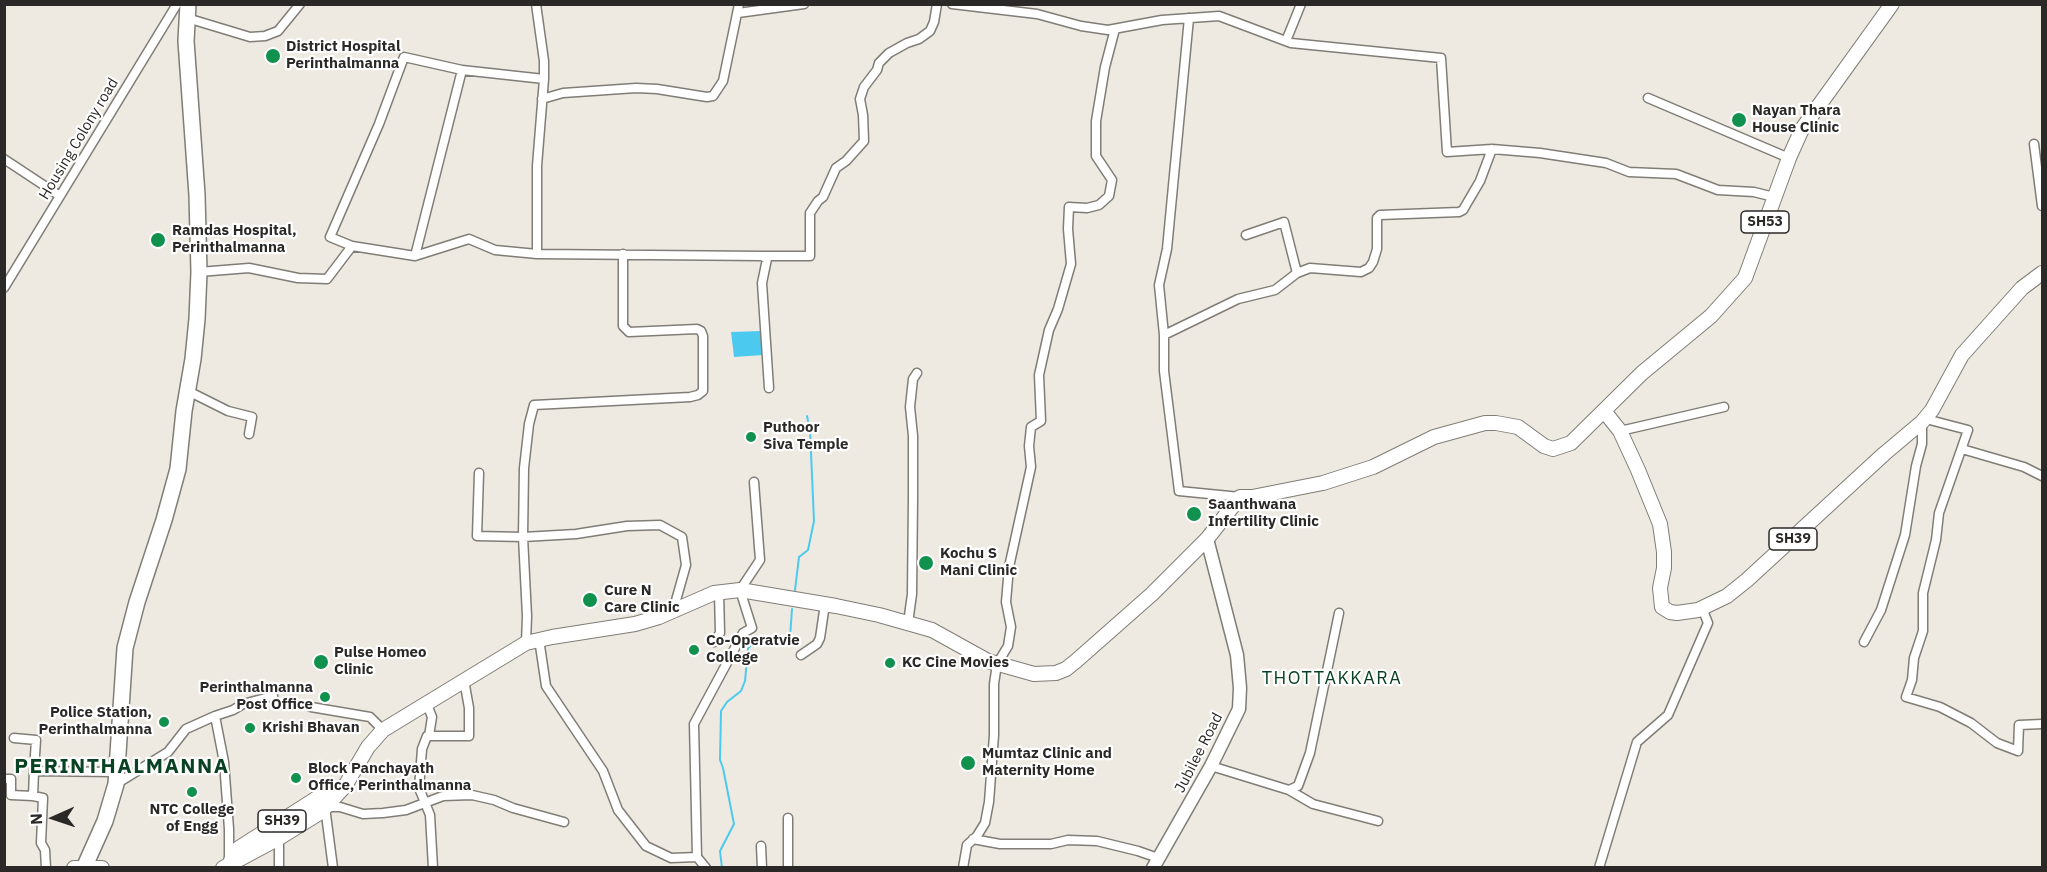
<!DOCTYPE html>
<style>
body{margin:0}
#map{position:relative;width:2047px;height:872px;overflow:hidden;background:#eeeae2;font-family:"IBM Plex Sans",sans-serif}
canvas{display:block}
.frame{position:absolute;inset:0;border:6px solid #2b2927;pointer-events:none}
.north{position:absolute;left:24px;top:788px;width:60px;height:60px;-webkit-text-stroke:4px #fff;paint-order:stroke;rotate:267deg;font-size:16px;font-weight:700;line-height:24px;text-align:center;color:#2b2927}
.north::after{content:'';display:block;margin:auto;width:21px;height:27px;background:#2b2927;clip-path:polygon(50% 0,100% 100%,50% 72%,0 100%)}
</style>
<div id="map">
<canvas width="2047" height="872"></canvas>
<div class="frame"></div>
<div class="north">N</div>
</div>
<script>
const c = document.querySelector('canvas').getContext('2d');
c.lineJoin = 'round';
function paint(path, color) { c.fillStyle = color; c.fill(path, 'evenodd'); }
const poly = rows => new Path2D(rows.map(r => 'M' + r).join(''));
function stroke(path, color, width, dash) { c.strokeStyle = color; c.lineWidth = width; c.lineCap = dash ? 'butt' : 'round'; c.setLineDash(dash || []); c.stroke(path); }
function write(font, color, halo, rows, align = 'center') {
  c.font = font + ' "IBM Plex Sans",sans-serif'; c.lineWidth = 4.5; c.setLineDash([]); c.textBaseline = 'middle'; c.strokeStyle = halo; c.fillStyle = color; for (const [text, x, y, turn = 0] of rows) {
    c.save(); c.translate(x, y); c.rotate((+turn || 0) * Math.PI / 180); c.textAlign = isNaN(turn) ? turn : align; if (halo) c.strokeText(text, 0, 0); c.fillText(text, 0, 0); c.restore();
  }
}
paint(poly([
 [761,331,763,355,734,357,731,332]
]), '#4cc9ef');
stroke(poly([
 [795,590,799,557,808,550,814,521,810,430,807,416],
 [722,868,720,851,734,824,723,768,720,760,721,711,727,702,741,691,745,681,748,648,753,644,783,640,790,637,792,609]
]), '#4cc9ef', 2);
const street = poly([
 [952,4,1037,14,1081,26,1108,30,1162,20,1219,16,1291,43,1441,58,1447,152,1492,149,1540,153,1606,163,1629,172,1676,174,1718,190,1754,192,1774,197],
 [738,13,804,4],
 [187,18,250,37,265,36,278,31,300,4],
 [1189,18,1167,249,1159,285,1164,335,1164,371,1179,491,1240,497],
 [1286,41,1301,4],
 [462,70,544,79],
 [1648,98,1789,158],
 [542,99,563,93,636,88,657,89,707,97,713,96,723,81,739,4],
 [2034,144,2042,206],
 [4,159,60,196],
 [537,254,762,256,767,259,762,283,769,388],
 [415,256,469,239,495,250,537,254,537,166,544,79,544,61,536,4],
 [762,256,810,256,810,213,818,201,823,197,836,168,846,161,864,141,863,115,860,99,864,87,877,70,879,63,889,53,907,43,919,39,930,31,934,22,937,4],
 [199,272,249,268,298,278,327,279,352,246,415,256,462,70,404,57,379,124,330,237,352,246],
 [1297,273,1310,268,1361,272,1369,268,1373,262,1377,249,1377,218,1380,215,1459,212,1463,210,1480,181,1492,149],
 [4,288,177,4],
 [1164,335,1238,299,1275,290,1297,273,1284,222,1246,235],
 [188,391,228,411,252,417,249,434],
 [1926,419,1968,430,1939,513,1936,540,1923,593,1923,631,1914,658,1912,680,1906,697,1940,707,1971,723,1997,743,2018,751,2019,725,2042,724],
 [1620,431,1724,407],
 [1962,449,2024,467,2042,476],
 [479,473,477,536,523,537,576,534,627,526,660,525,682,537,686,565,673,611],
 [908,623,912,594,913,498,913,436,910,407,913,379,917,373],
 [539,639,546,686,603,771,618,810,646,846,671,858,697,857,706,868],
 [714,642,720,633,719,592],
 [1864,642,1881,610,1905,535,1916,466,1922,444,1922,422],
 [526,643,527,616,523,537,524,468,529,424,534,405,690,397,698,395,703,391,703,336,701,331,697,329,629,332,623,326,623,254],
 [801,655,817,644,820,638,825,604],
 [426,702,432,717,429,736,427,736,422,749,419,788,430,815,433,868],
 [311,707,370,717,383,730],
 [215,716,233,710,243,704,273,696],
 [429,736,469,736,469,708,464,680],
 [14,738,36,740,34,771],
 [1211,766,1289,790,1298,786,1310,753,1339,613],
 [4,779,11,779,11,795,33,796],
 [116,784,168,752,186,729,215,716,224,762,229,829,229,860],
 [1289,790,1313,804,1378,821],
 [973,839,1000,844,1051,844,1068,840,1097,841,1138,851,1158,858],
 [761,846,762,868],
 [697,857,694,724,743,633,752,628,740,590,760,560,754,482],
 [46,868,45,850,41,843,43,798,33,796,34,771,116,772],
 [279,868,279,838],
 [333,868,325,807,340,807,363,814,383,813,406,810,443,796,472,795,494,800,513,808,564,822],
 [788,868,788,818],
 [963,868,967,845,977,836,985,823,989,802,994,735,994,684,997,664,1008,646,1011,627,1006,602,1009,567,1031,467,1029,446,1031,427,1041,421,1039,375,1049,330,1058,309,1071,264,1068,229,1069,207,1087,208,1099,205,1109,196,1112,180,1096,156,1096,121,1105,67,1115,29],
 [1599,868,1637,742,1668,715,1708,623,1702,608]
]);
const secondary = poly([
 [1153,868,1211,766,1239,709,1240,688,1237,655,1207,539]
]);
const primary = poly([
 [1604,411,1620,431,1638,470,1660,524,1664,552,1664,568,1660,588,1662,607,1670,612,1677,613,1698,610,1727,596,1747,580,1884,454,1922,422,1932,410,1962,355,2022,288,2042,273],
 [229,866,234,852,239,848,325,793,345,786],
 [74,868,102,868],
 [223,868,279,838,321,812,345,786,368,747,383,730,526,643,552,637,635,624,659,617,714,593,740,590,836,606,879,615,932,630,988,661,1034,674,1056,673,1066,669,1076,661,1152,594,1207,539,1240,497,1252,497,1323,483,1373,467,1434,437,1485,423,1496,423,1518,427,1544,446,1553,449,1571,443,1642,373,1711,316,1745,278,1789,158,1802,129,1892,4]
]);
const highway = poly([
 [84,868,105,821,116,784,125,648,137,602,164,520,178,469,184,411,193,359,197,319,199,272,197,195,186,41,188,4]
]);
stroke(street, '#807d76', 11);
stroke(secondary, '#807d76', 15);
stroke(primary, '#807d76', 16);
stroke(highway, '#807d76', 18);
stroke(street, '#fff', 8);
stroke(secondary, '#fff', 12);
stroke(primary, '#fff', 14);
stroke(highway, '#fff', 15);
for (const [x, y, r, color] of [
 [273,56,8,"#11914e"],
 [1739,120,8,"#11914e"],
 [158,240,8,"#11914e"],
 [751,437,6,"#11914e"],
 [1194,514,8,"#11914e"],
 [926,563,8,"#11914e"],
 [590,600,8,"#11914e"],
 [694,650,6,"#11914e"],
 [321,662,8,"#11914e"],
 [890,663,6,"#11914e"],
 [325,697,6,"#11914e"],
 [164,722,6,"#11914e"],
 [250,728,6,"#11914e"],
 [968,763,8,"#11914e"],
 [296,778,6,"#11914e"],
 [192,792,6,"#11914e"]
]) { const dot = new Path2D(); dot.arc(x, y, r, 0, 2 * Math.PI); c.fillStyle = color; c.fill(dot); stroke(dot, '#fff', 2); }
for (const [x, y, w] of [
 [1765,222,48],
 [1793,539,48],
 [282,821,48]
]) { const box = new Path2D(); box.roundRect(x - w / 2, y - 11, w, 22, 4.5); c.fillStyle = '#fff'; c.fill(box); stroke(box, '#2b2927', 1.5); }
write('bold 14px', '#2b2927', null, [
 ["SH53",1765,222],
 ["SH39",1793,539],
 ["SH39",282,821]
]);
write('bold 15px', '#2b2927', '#fff', [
 ["District Hospital",286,47],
 ["Perinthalmanna",286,64],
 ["Nayan Thara",1752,111],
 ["House Clinic",1752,128],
 ["Ramdas Hospital,",172,231],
 ["Perinthalmanna",172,248],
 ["Puthoor",763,428],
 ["Siva Temple",763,445],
 ["Saanthwana",1208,505],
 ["Infertility Clinic",1208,522],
 ["Kochu S",940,554],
 ["Mani Clinic",940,571],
 ["Cure N",604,591],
 ["Care Clinic",604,608],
 ["Co-Operatvie",706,641],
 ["College",706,658],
 ["Pulse Homeo",334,653],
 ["Clinic",334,670],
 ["KC Cine Movies",902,663],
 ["Perinthalmanna",313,688,"right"],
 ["Post Office",313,705,"right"],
 ["Police Station,",152,713,"right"],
 ["Perinthalmanna",152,730,"right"],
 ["Krishi Bhavan",262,728],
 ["Mumtaz Clinic and",982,754],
 ["Maternity Home",982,771],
 ["Block Panchayath",308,769],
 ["Office, Perinthalmanna",308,786],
 ["NTC College",192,810,"center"],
 ["of Engg",192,827,"center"]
], 'left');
write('15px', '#2b2927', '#fff', [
 ["Housing Colony road",79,139,-59],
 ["Jubilee Road",1199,753,-63]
]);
c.letterSpacing = '1.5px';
write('18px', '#084222', '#fff', [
 ["THOTTAKKARA",1332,679]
]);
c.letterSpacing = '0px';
c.letterSpacing = '1.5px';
write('bold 21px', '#084222', '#fff', [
 ["PERINTHALMANNA",122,767]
]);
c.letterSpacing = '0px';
</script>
